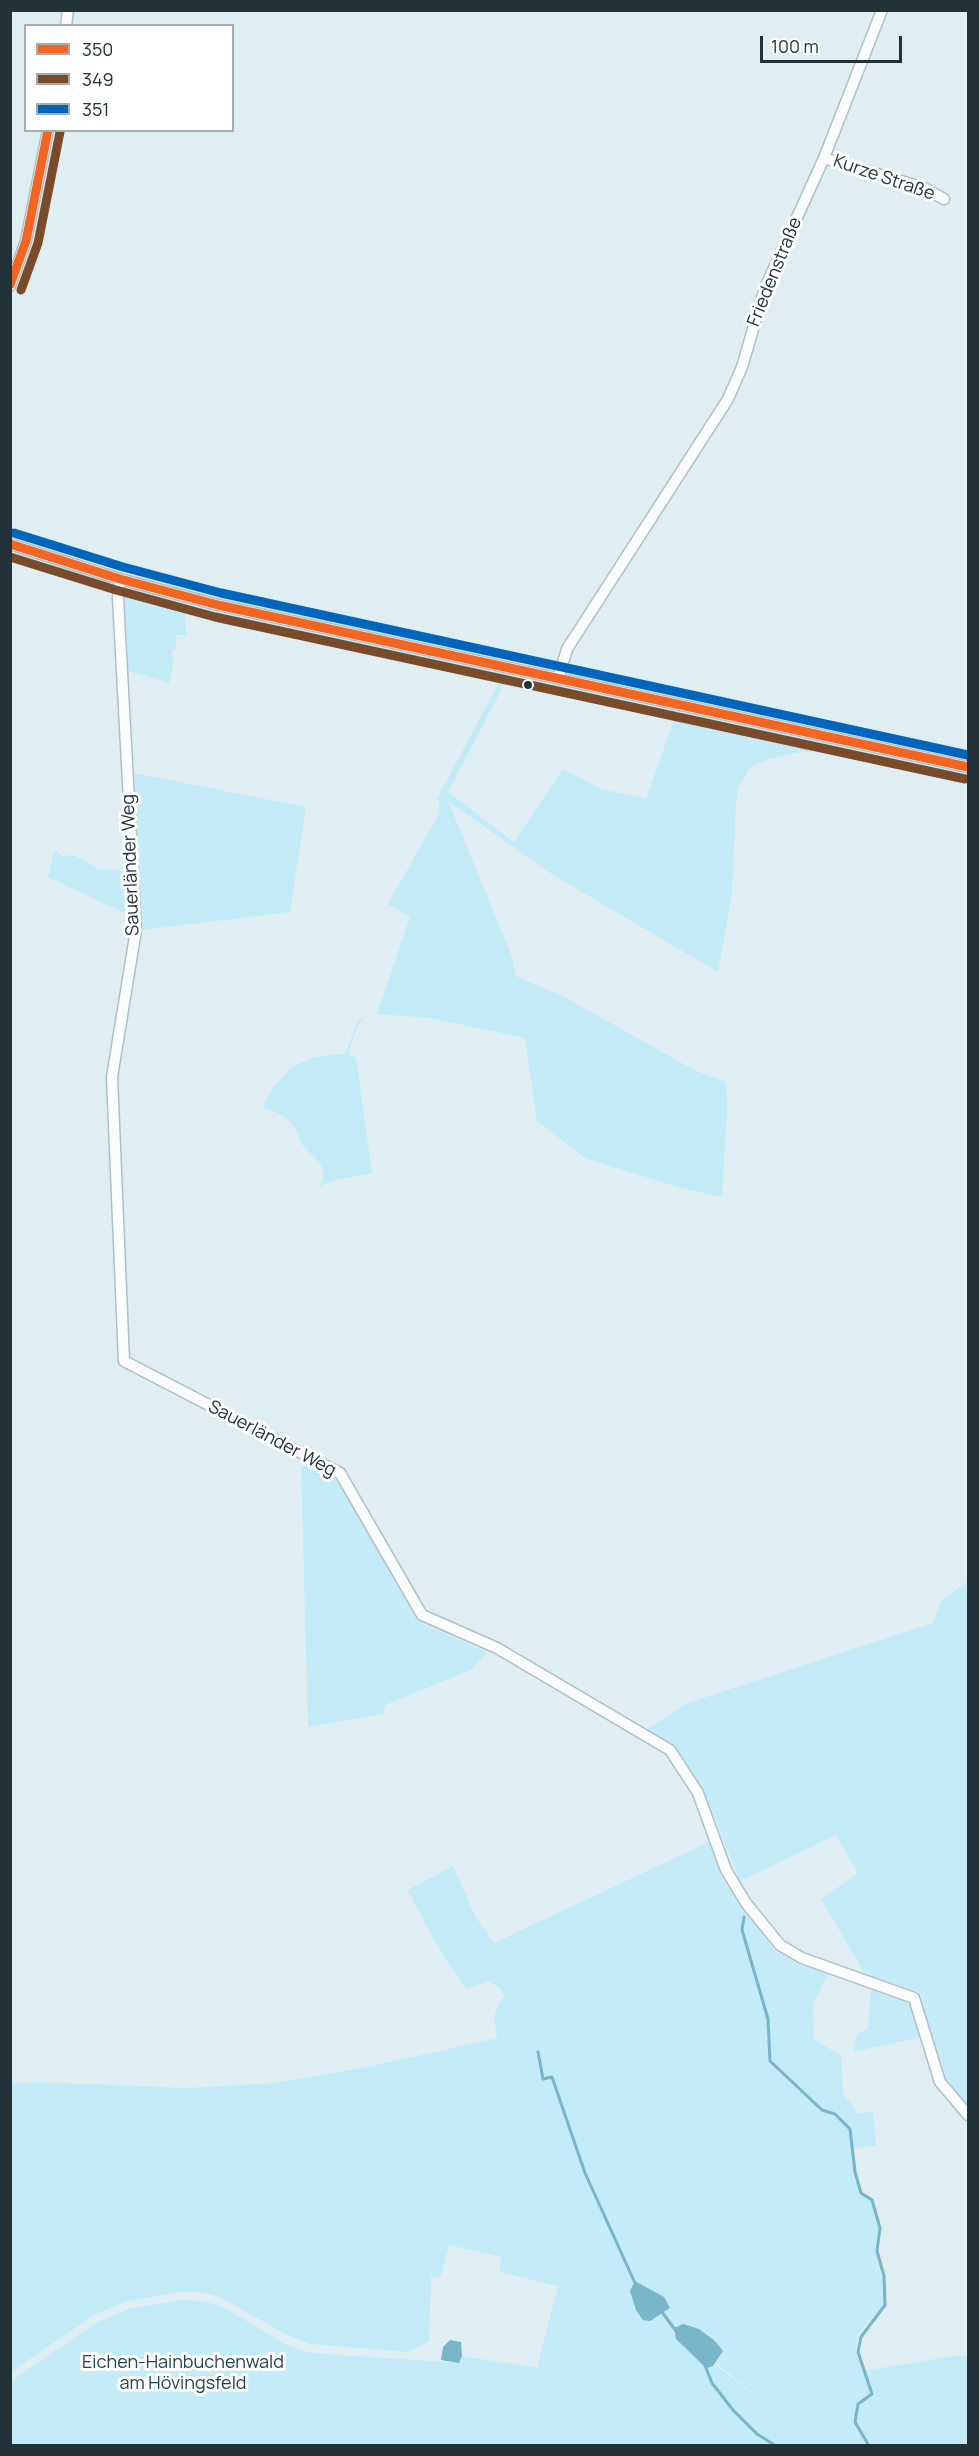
<!DOCTYPE html>
<meta charset="utf-8">
<style>
body{margin:0}
#map{position:relative;width:979px;height:2456px;overflow:hidden;background:#dfeef2;font-family:Manrope,sans-serif}
canvas{display:block}
.frame{position:absolute;inset:0;border:12px solid #213238;pointer-events:none}
.legend{position:absolute;left:24px;top:24px;width:210px;height:108px;box-sizing:border-box;background:#fff;border:2px solid #a6adaf;margin:0;padding:8px 10px;list-style:none;font-size:18px;color:#213238}
.legend li{display:flex;align-items:center;gap:12px;height:30px}
.legend b{width:30px;border:2px solid #a6adaf}
.scale{position:absolute;left:760px;top:36px;width:142px;height:27px;box-sizing:border-box;border:3px solid #213238;border-top:0;padding-left:8px;font-size:18px;line-height:21px;white-space:nowrap;color:#213238;-webkit-text-stroke:4px #fff;paint-order:stroke}
</style>
<div id="map">
<canvas width="979" height="2456"></canvas>
<div class="frame"></div>
<ul class="legend">
<li><b style="height:8px;background:#f26522"></b>350</li>
<li><b style="height:8px;background:#7a4b2a"></b>349</li>
<li><b style="height:8px;background:#0065bd"></b>351</li>
</ul>
<div class="scale">100 m</div>
</div>
<script>
const c = document.querySelector('canvas').getContext('2d');
c.lineJoin = 'round';
function paint(path, color) { c.fillStyle = color; c.fill(path, 'evenodd'); }
const poly = rows => new Path2D(rows.map(r => 'M' + r).join(''));
function stroke(path, color, width, dash) { c.strokeStyle = color; c.lineWidth = width; c.lineCap = dash ? 'butt' : 'round'; c.setLineDash(dash || []); c.stroke(path); }
function write(font, color, halo, rows, align = 'center') {
  c.font = font + ' Manrope,sans-serif'; c.lineWidth = 6; c.setLineDash([]); c.textBaseline = 'middle'; c.strokeStyle = halo; c.fillStyle = color; for (const [text, x, y, turn = 0] of rows) {
    c.save(); c.translate(x, y); c.rotate((+turn || 0) * Math.PI / 180); c.textAlign = isNaN(turn) ? turn : align; if (halo) c.strokeText(text, 0, 0); c.fillText(text, 0, 0); c.restore();
  }
}
paint(poly([
 [11,551,22,552,108,581,116,590,11,555],
 [147,576,256,603,496,655,496,658,493,661,287,616,129,577],
 [131,588,225,612,511,674,509,676,533,681,535,679,968,772,968,780,835,751,801,752,769,759,750,767,738,788,736,801,732,893,718,972,553,875,448,801,511,954,516,976,566,998,696,1071,726,1082,727,1106,722,1197,681,1188,585,1158,537,1121,525,1038,430,1018,377,1014,410,917,388,904,440,812,438,797,500,680,185,608,186,635,176,635,176,649,172,650,173,666,169,683,129,671,124,592],
 [506,681,675,717,646,799,602,789,563,769,514,842,448,792],
 [567,671,968,755,968,763,572,677],
 [134,773,306,807,290,912,142,930],
 [55,849,62,856,74,855,100,870,117,869,127,875,129,915,48,877],
 [365,1014,355,1033,348,1054,356,1058,372,1173,331,1181,320,1187,324,1174,320,1163,302,1145,297,1131,289,1121,280,1114,263,1107,274,1086,293,1066,315,1057,345,1054,357,1023],
 [301,1460,335,1477,417,1617,425,1625,487,1652,471,1670,385,1705,383,1714,308,1727],
 [968,1581,968,2108,942,2076,920,1993,865,1974,821,1899,858,1873,836,1835,740,1881,708,1801,684,1760,672,1745,646,1730,688,1703,933,1623,942,1600],
 [709,1842,723,1880,775,1951,829,1972,813,2004,814,2039,841,2056,843,2093,858,2114,873,2111,876,2146,853,2148,860,2190,870,2199,879,2223,876,2251,883,2280,884,2304,858,2334,856,2351,863,2371,959,2355,968,2357,968,2445,11,2445,11,2381,98,2322,129,2309,182,2300,203,2301,221,2306,285,2344,310,2353,459,2363,462,2356,537,2368,558,2286,499,2272,502,2257,449,2245,440,2278,431,2276,429,2341,408,2352,310,2344,287,2335,220,2297,201,2292,179,2292,124,2302,94,2315,11,2372,11,2083,36,2082,186,2088,275,2083,372,2066,497,2038,494,2017,499,2003,505,1997,500,1988,488,1981,466,1989,432,1937,408,1890,453,1866,475,1916,494,1943],
 [675,2331,715,2341,723,2351,716,2363,778,2413,674,2333],
 [871,1987,899,1996,908,2003,913,2010,920,2037,854,2052,857,2034,868,2029]
]), '#c4ebf8');
paint(poly([
 [635,2281,664,2297,670,2308,650,2321,643,2320,636,2310,630,2291],
 [683,2324,699,2329,715,2341,723,2351,713,2366,706,2368,676,2339,674,2328],
 [450,2340,461,2342,462,2356,459,2363,441,2360,443,2347]
]), '#78b5c7');
stroke(poly([
 [744,1917,742,1930,768,2019,770,2061,822,2110,835,2114,850,2129,855,2172,861,2193,872,2200,880,2228,877,2251,884,2276,885,2305,861,2337,858,2352,872,2394,858,2404,855,2422,869,2446],
 [538,2052,543,2079,552,2077,585,2173,635,2283],
 [662,2312,676,2331],
 [705,2365,712,2383,733,2410,757,2434,776,2446]
]), '#78b5c7', 3);
const minor = poly([
 [66,26,68,10],
 [824,158,924,188,944,199],
 [10,286,26,241,48,130],
 [10,544,120,579,218,605,968,767],
 [120,579,118,598,136,930,112,1077,124,1361,340,1473,422,1615,497,1648,670,1750,698,1793,726,1870,746,1903,780,1945,802,1958,914,1998,940,2082,968,2115],
 [558,678,567,649,728,399,742,367,765,288,824,158,882,10]
]);
stroke(minor, '#b0bfc3', 13);
stroke(minor, '#fafcfd', 10);
stroke(poly([
 [10,285,26,241,48,130],
 [10,544,120,579,218,605,968,767]
]), '#f26522', 9);
stroke(poly([
 [21,290,38,243,60,132],
 [10,557,116,590,215,617,965,779]
]), '#7a4b2a', 9);
stroke(poly([
 [14,533,123,567,221,593,968,755]
]), '#0065bd', 9);
for (const [x, y, r, color] of [
 [528,685,5,"#213238"]
]) { const dot = new Path2D(); dot.arc(x, y, r, 0, 2 * Math.PI); c.fillStyle = color; c.fill(dot); stroke(dot, '#fff', 2); }
write('18px', '#213238', '#fff', [
 ["Kurze Straße",884,178,19],
 ["Friedenstraße",775,272,-68],
 ["Sauerländer Weg",131,865,-92],
 ["Sauerländer Weg",272,1439,28]
]);
write('18px', '#204450', '#fff', [
 ["Eichen-Hainbuchenwald",183,2363],
 ["am Hövingsfeld",183,2384]
]);
</script>
